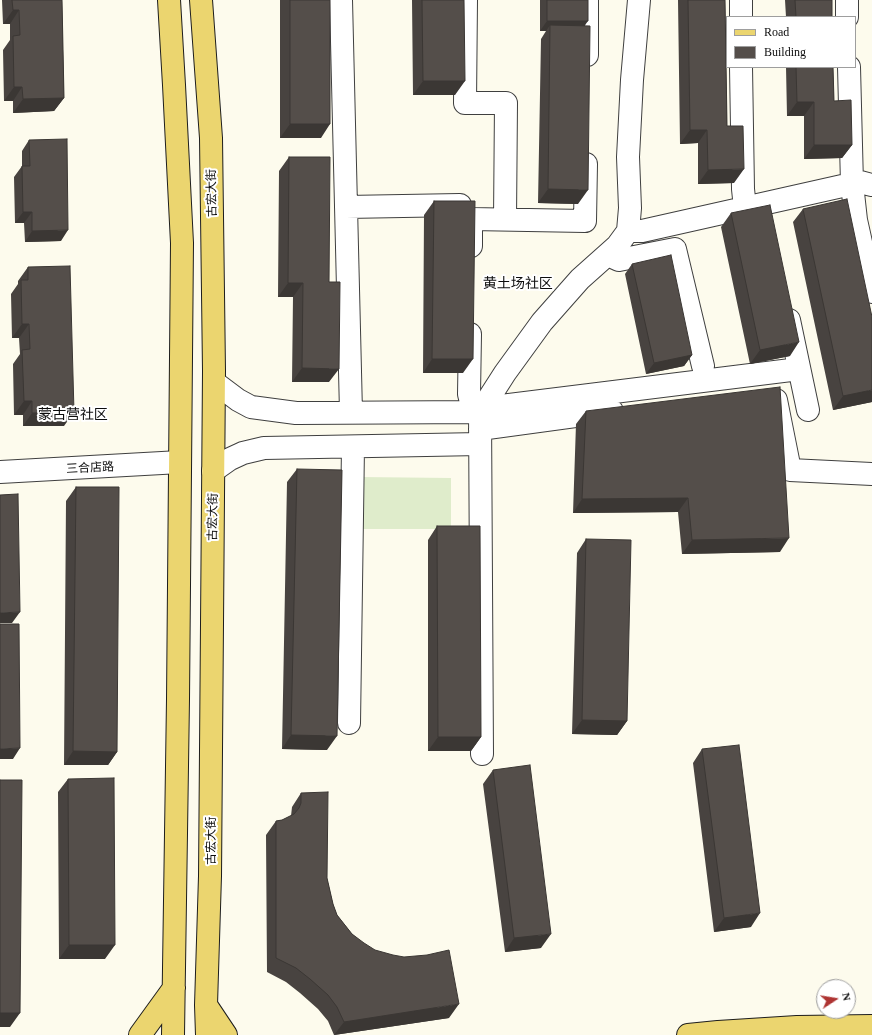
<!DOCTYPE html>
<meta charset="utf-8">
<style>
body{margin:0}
#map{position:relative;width:872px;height:1035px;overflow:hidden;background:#fdfbed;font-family:Georgia,serif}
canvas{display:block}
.legend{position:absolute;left:726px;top:16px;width:130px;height:52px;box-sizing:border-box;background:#fff;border:1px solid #9e9e9e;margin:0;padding:5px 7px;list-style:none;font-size:12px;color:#0c0c0c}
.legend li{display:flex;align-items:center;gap:8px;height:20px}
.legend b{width:20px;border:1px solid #9e9e9e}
.north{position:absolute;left:816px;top:979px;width:40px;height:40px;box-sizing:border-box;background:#fff;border:1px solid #9e9e9e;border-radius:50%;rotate:78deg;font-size:11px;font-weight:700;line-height:16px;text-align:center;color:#0c0c0c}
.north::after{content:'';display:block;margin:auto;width:14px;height:18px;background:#ae3432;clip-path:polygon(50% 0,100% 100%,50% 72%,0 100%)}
</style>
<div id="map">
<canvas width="872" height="1035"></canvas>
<ul class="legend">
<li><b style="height:5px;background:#ebd56f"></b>Road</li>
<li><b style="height:11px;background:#544e4a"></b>Building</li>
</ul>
<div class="north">N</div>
</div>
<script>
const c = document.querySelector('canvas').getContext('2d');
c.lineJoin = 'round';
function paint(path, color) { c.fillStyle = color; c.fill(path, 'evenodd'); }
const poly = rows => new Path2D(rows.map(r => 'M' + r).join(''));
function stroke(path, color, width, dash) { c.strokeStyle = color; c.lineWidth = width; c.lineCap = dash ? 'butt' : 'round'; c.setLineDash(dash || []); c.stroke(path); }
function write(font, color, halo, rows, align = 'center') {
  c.font = font + ' Georgia,"Noto Sans SC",serif'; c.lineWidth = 4; c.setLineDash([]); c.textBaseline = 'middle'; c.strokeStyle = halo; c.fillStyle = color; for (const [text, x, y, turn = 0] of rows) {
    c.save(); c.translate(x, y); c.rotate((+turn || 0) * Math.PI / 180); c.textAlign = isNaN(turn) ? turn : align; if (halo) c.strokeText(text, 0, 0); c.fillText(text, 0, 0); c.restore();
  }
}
paint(poly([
 [360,477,451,478,451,529,360,529]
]), '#dfeccb');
const minor = poly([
 [341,0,351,412],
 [466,0,465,103,506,103,505,219],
 [741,0,741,17],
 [847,0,847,17],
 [587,55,587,0],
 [741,67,743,189,745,208],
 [849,67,852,184,856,220,872,292],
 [346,207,460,205],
 [628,231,642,231,860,182,872,185],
 [471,246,471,219,585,221,586,164],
 [608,255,619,260,675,249,703,366],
 [789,320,808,410],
 [470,334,469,394,471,402,480,412],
 [214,382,238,400,251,407,296,413,480,412,501,406,799,369],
 [776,400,790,470,872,474],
 [480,429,612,411],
 [213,471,230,459,243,453,264,448,480,444],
 [0,472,180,462],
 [349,723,353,447],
 [482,754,480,412,505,373,542,322,580,279,617,246,628,231,630,208,628,157,632,80,639,0]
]);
const major = poly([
 [169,0,174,85,182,243,178,699,173,1035],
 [201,0,211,138,214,371,210,876,206,1005,207,1035],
 [206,1005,226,1035],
 [140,1035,174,988],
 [688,1035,718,1032,797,1027,872,1026]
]);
stroke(minor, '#3f3f3f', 24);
stroke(major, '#1d1d1d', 24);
stroke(minor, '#fff', 22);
stroke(major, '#ebd56f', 22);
paint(poly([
 [2,0,62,0,64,98,54,111,13,113,13,101,4,101,3,50,10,40,10,24,3,24],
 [280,0,330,0,321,138,280,138],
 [412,0,464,0,455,95,413,95],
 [540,0,588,0,585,26,578,204,538,203,541,39,546,31,540,31],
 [678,0,725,0,727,126,734,183,698,184,698,143,680,144],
 [785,0,832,0,832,17,786,17],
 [786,67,833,67,834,101,852,145,842,158,804,159,804,116,787,116],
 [29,140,61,241,25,242,24,223,15,223,14,177,22,166,22,151],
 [289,157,329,282,329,382,292,382,293,297,278,297,279,171],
 [434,201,463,373,423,373,424,215],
 [803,209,872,402,833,410,793,222],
 [731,213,790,356,750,364,721,227],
 [632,264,692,355,684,366,646,374,625,274],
 [28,267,64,426,23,426,23,415,14,415,13,364,20,354,19,338,12,338,11,294,18,284,18,281],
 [586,411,780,552,682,554,678,512,573,513,576,424],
 [297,469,327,750,282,749,287,482],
 [76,487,117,752,108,765,64,765,66,501],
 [437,526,481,737,471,751,428,751,428,540],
 [586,539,627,721,617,735,572,734,577,553],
 [702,749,751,927,714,932,693,763],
 [493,770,541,948,505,952,483,784],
 [68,779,105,959,59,959,58,792],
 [301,793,327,878,333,904,337,915,352,934,449,1018,334,1035,328,1021,318,1009,300,993,286,982,267,972,266,835,276,821,282,820,291,816,292,807]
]), '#484340');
paint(poly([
 [13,10,19,10,10,24,3,24],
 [547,21,588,21,580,32,550,25,546,31,540,31],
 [423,81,465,81,455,95,413,95],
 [14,87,22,87,13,101,4,101],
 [64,98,54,111,13,113,23,99],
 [797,102,814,102,804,116,787,116],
 [290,124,330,124,321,138,280,138],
 [690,130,707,130,698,143,680,144],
 [814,145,852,145,842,158,804,159],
 [744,169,734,183,698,184,708,170],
 [548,189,588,190,578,204,538,203],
 [23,212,32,212,24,223,15,223],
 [68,230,61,241,25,242,32,231],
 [288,283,303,283,293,297,278,297],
 [22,324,29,324,19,338,12,338],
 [799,342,790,356,750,364,760,350],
 [692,355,684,366,646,374,654,363],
 [432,359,473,359,463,373,423,373],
 [302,368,339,369,329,382,292,382],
 [872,390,872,402,833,410,843,396],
 [24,401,32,401,23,415,14,415],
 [74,412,64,426,23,426,32,413],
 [688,498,678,512,573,513,582,499],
 [789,538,780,552,682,554,692,540],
 [20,612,12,623,0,623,0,613],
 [582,720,627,721,617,735,572,734],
 [291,735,337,736,327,750,282,749],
 [438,737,481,737,471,751,428,751],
 [20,748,13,759,0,759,0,749],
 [73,751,117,752,108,765,64,765],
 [760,913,751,927,714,932,724,918],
 [551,934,541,948,505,952,514,938],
 [69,945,115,945,105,959,59,959],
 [459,1004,449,1018,334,1035,344,1022],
 [0,1013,20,1013,10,1027,0,1027]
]), '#3b3734');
const building = poly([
 [12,0,62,0,64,98,23,99,22,87,14,87,13,36,20,35,19,10,13,10,12,0],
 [290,0,330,0,330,124,290,124,290,0],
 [422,0,464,0,465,81,423,81,422,0],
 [547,0,588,0,588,21,547,21,547,0],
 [688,0,725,0,727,126,743,126,744,169,708,170,707,130,690,130,688,0],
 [795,0,832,0,832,17,796,17,795,0],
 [550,25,590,26,588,190,548,189,550,25],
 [796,67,833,67,834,101,851,100,852,145,814,145,814,102,797,102,796,67],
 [67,139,68,230,32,231,32,212,23,212,22,166,30,166,29,140,67,139],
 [289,157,330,157,329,282,340,282,339,369,302,368,303,283,288,283,289,157],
 [847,199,872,317,872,390,843,396,803,209,847,199],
 [434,201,475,201,473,359,432,359,434,201],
 [770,205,799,342,760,350,731,213,770,205],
 [671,255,692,355,654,363,632,264,671,255],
 [70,266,74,412,32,413,32,401,24,401,22,350,30,349,29,324,22,324,21,280,28,280,28,267,70,266],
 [780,387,789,538,692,540,688,498,582,499,586,411,780,387],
 [297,469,342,470,337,736,291,735,297,469],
 [76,487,119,487,117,752,73,751,76,487],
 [18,494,20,612,0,613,0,495,18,494],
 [437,526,480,526,481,737,438,737,437,526],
 [586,539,631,540,627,721,582,720,586,539],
 [0,624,19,624,20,748,0,749,0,624],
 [739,745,760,913,724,918,702,749,739,745],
 [530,765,551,934,514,938,493,770,530,765],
 [114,778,115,945,69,945,68,779,114,778],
 [0,780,22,780,20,1013,0,1013,0,780],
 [328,792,327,878,333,904,337,915,352,934,364,943,375,950,393,955,404,957,427,955,449,950,459,1004,344,1022,337,1007,328,995,310,979,296,968,276,958,276,821,282,820,294,814,299,808,301,803,301,793,328,792]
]);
paint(building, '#544e4a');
stroke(building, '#3b3734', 1);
write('12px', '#0c0c0c', '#fff', [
 ["古宏大街",211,193,-91],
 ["三合店路",90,467,-3],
 ["古宏大街",212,517,-89],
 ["古宏大街",210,841,-90]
]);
write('14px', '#0c0c0c', '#fff', [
 ["黄土场社区",518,283],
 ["蒙古营社区",73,414]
]);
</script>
